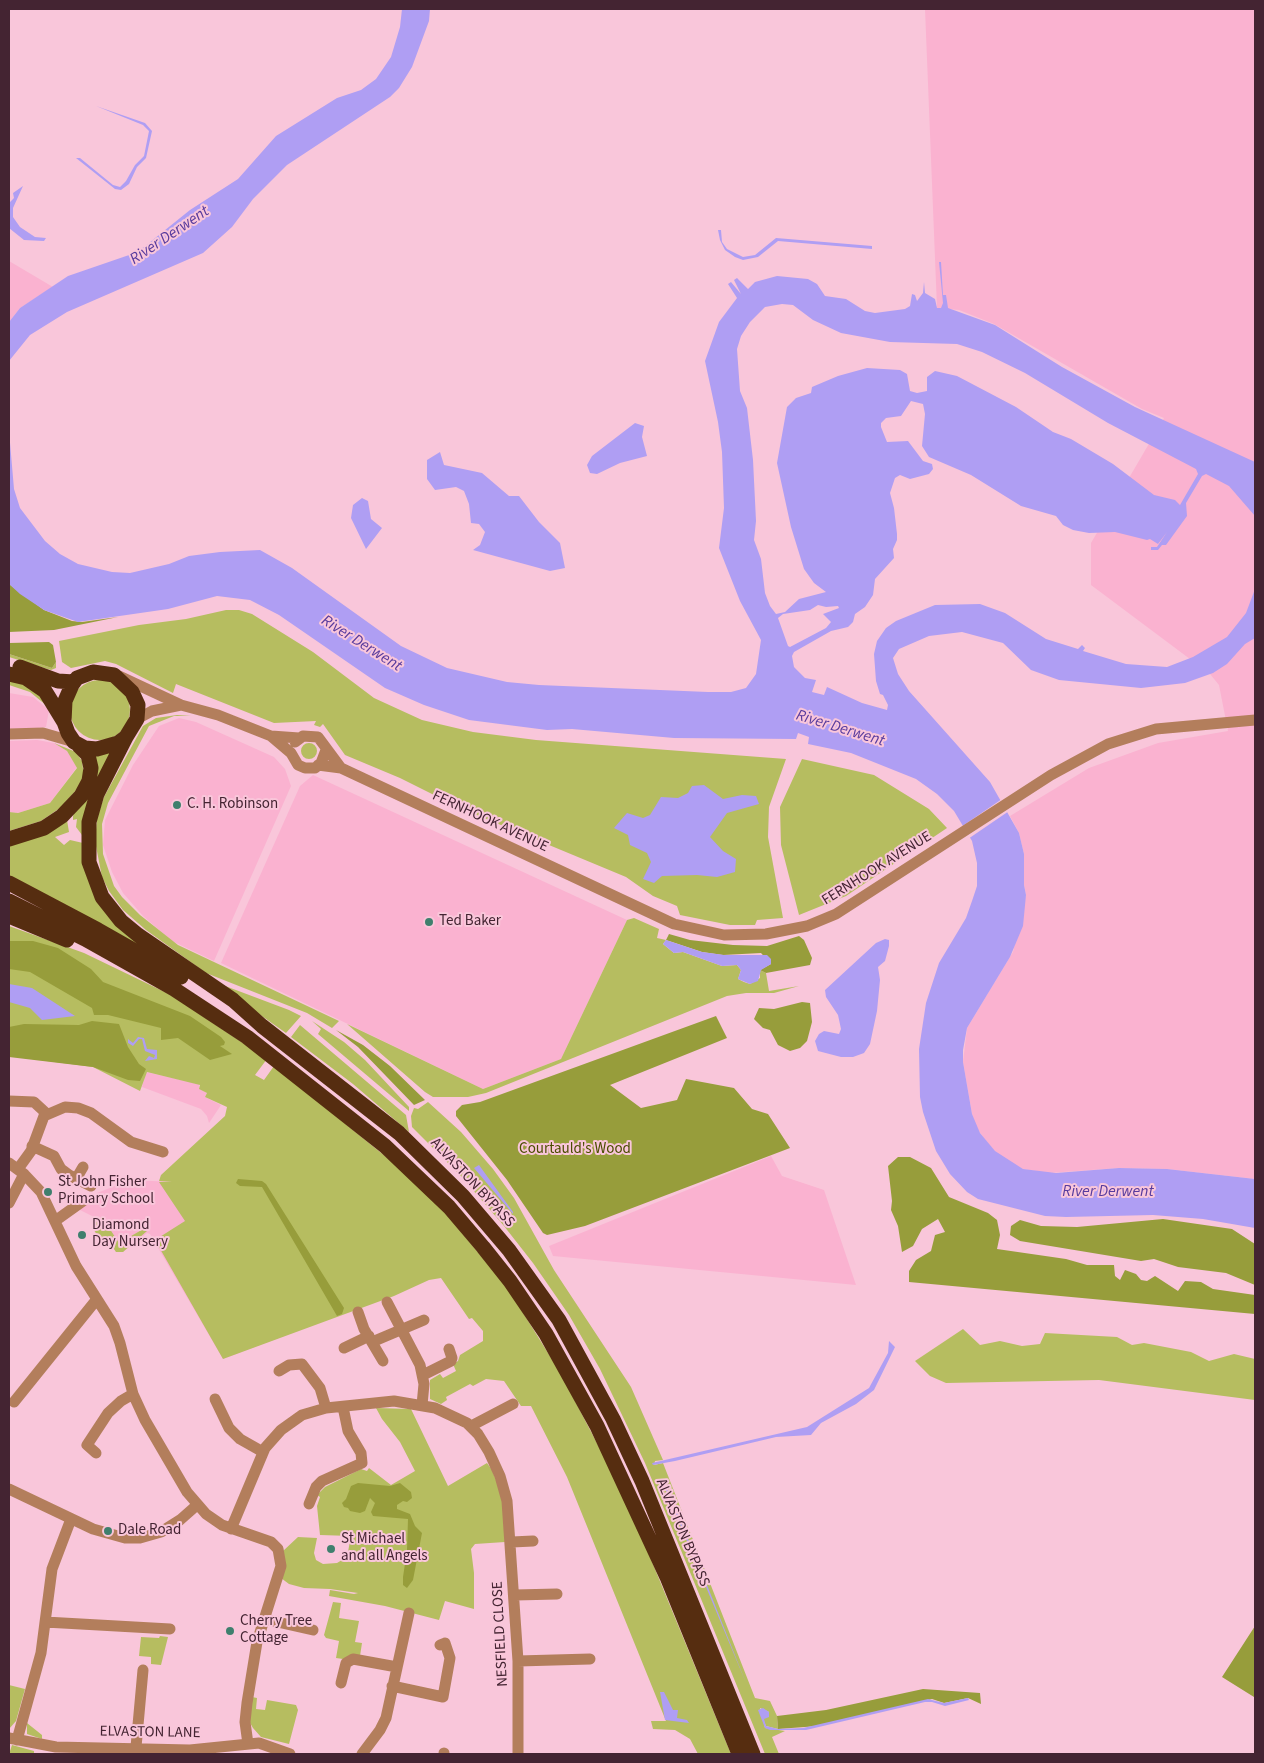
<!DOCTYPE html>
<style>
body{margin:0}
#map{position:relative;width:1264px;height:1763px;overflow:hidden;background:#f9c6da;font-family:"Source Sans 3",sans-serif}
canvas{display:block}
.frame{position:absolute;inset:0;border:10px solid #442432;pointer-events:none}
</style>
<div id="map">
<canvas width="1264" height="1763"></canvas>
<div class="frame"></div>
</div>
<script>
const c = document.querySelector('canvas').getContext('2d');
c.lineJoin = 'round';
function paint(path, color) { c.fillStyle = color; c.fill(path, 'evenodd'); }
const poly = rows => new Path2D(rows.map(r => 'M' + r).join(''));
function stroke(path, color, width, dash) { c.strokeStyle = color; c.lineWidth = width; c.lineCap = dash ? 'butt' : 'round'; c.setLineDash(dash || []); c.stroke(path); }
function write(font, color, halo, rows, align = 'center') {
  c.font = font + ' "Source Sans 3",sans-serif'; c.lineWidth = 4; c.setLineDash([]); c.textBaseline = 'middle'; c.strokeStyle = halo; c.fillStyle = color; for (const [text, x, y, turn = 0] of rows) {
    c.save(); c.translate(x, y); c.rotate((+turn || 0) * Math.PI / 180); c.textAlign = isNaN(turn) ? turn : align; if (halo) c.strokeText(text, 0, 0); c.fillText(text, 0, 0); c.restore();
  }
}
paint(poly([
 [925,9,1255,9,1255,1179,1167,1169,1119,1168,1049,1173,1023,1169,1006,1161,990,1147,976,1127,972,1114,963,1062,967,1028,1013,952,1026,895,1024,885,1024,854,1019,833,1010,816,1089,768,1158,743,1228,731,1219,685,1210,674,1091,585,1091,543,1164,418,1142,409,994,324,959,310,937,308],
 [9,261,53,287,20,308,9,322],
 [9,693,33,697,49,710,46,727,9,731],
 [179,718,196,722,274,757,285,769,291,786,214,961,172,941,143,916,123,893,112,872,103,845,105,820,133,765,159,726],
 [37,740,54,743,67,751,77,767,50,803,18,813,9,812,9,741],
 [313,775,627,920,561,1059,483,1089,221,963,300,786],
 [146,1072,199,1084,199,1089,207,1093,205,1097,221,1105,209,1123,207,1116,201,1109,142,1087],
 [771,1156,782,1176,824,1190,856,1285,553,1256,549,1246],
 [130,1180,174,1182,337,1316,223,1359,150,1234,147,1233,123,1252,116,1252,110,1243,104,1247,94,1230,98,1228,92,1216,78,1209,97,1193]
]), '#fab2d0');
paint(poly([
 [226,610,239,610,252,614,313,652,374,698,422,720,473,732,536,740,786,759,769,807,768,837,783,918,757,920,755,925,730,925,680,915,677,906,653,896,626,877,460,808,400,778,345,755,323,724,320,727,314,725,316,721,274,723,176,684,173,693,116,664,105,661,71,668,62,662,59,641,139,625,186,619],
 [9,654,52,668,56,662,56,668,51,670,44,668,9,657],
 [9,678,32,683,52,710,30,692,9,685],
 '70 710a30 30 0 1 1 60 0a30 30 0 1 1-60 0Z',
 [177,715,191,716,174,716,149,726,108,803,102,824,103,854,114,886,122,897,140,915,178,945,339,1021,332,1028,307,1013,206,973,146,930,123,910,109,891,102,877,95,841,97,818,104,797,143,726,156,718],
 [54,743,76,752,82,761,84,776,79,787,60,808,41,821,9,831,9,812,18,813,50,803,77,768,67,751],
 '301 751a8 8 0 1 1 16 0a8 8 0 1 1-16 0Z',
 [112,751,82,835,76,827,77,819,73,820,73,816,96,755],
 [802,759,874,775,929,809,947,828,846,896,799,915,781,845,780,807],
 [67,820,69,832,55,837,64,845,70,840,83,843,88,875,165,960,9,876,9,845],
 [634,918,659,929,657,938,666,940,663,944,674,953,683,952,722,966,737,965,741,970,738,979,744,982,750,984,760,978,760,970,766,973,769,991,799,986,774,993,746,993,727,996,486,1093,468,1097,433,1097,425,1092,347,1024,483,1089,561,1059,627,920],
 [9,926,84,953,171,995,267,1059,255,1075,264,1080,274,1066,417,1182,439,1205,509,1290,561,1374,627,1501,731,1754,698,1754,690,1739,675,1730,653,1729,651,1721,666,1721,567,1477,531,1406,521,1406,504,1381,486,1379,473,1386,470,1384,446,1397,447,1400,441,1404,430,1399,430,1380,440,1374,443,1378,456,1371,453,1364,458,1361,460,1355,483,1341,483,1331,472,1318,469,1319,441,1278,429,1280,394,1296,223,1359,155,1240,185,1221,159,1182,172,1182,159,1181,161,1175,225,1116,227,1107,205,1097,207,1093,199,1089,200,1085,147,1072,140,1091,93,1067,9,1056],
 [212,981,289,1010,301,1016,286,1033],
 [312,1021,344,1042,365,1060,409,1107,409,1111,318,1034,321,1029],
 [300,1025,406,1115,409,1132,353,1084,291,1037],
 [428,1102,461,1132,493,1169,514,1198,554,1270,631,1387,663,1460,655,1461,654,1465,663,1463,755,1698,770,1701,777,1716,778,1729,766,1726,763,1719,769,1712,760,1708,765,1728,785,1731,772,1737,779,1754,765,1754,645,1463,600,1369,569,1315,533,1263,504,1226,459,1174,412,1127,411,1116,414,1108,418,1109],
 [102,1217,119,1243,145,1228,147,1231,123,1252,116,1252,110,1243,104,1247,94,1230,98,1228,94,1223],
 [963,1329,980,1345,1000,1341,1022,1346,1040,1344,1045,1333,1117,1337,1132,1345,1144,1343,1191,1352,1209,1361,1234,1354,1255,1359,1255,1400,1099,1380,946,1383,930,1376,915,1361],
 [376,1408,411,1409,448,1486,487,1463,492,1470,502,1495,505,1542,475,1544,471,1549,474,1573,474,1609,445,1601,439,1620,385,1606,329,1596,330,1590,354,1594,358,1593,330,1589,304,1588,289,1584,281,1578,283,1551,298,1537,317,1538,314,1553,316,1560,323,1564,337,1563,347,1557,351,1536,320,1535,317,1506,320,1497,317,1495,325,1487,361,1469,367,1471,369,1468,391,1485,415,1471,400,1442,382,1419],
 [333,1602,341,1603,339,1618,359,1621,355,1642,362,1643,360,1656,343,1659,336,1658,339,1641,326,1638,324,1635],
 [160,1636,168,1637,161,1665,151,1664,151,1657,139,1656,141,1637,159,1638],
 [9,1685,25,1689,16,1721,9,1729],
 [252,1697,257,1698,256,1709,265,1710,267,1700,296,1705,298,1710,289,1744,261,1737,253,1728,249,1721],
 [27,1723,42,1735,42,1739,27,1734],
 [12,1745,34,1751,34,1754,9,1754]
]), '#b6bd60');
paint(poly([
 [9,584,44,610,72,621,82,622,118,617,54,630,9,632],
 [49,642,53,645,56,662,52,668,9,654,9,643],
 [669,934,690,940,733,945,767,946,799,936,804,940,812,958,810,965,766,973,760,970,771,964,761,953,723,955,702,952,666,940],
 [9,941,33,941,58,948,91,969,103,982,190,1016,221,1037,225,1042,224,1045,220,1046,232,1054,210,1060,178,1038,161,1040,161,1028,108,1015,94,1015,92,1008,30,972,9,969],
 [802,1002,810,1003,812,1022,807,1041,800,1048,790,1051,778,1045,770,1030,763,1028,754,1019,759,1008,774,1009],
 [716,1016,727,1038,610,1085,641,1108,677,1100,686,1079,734,1088,752,1109,768,1114,790,1148,585,1226,547,1235,543,1233,507,1180,456,1116,456,1111,462,1105,480,1102],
 [92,1021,119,1024,128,1047,139,1064,146,1069,140,1081,128,1080,93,1067,9,1057,9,1027,24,1024,79,1025],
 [336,1030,363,1045,390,1066,425,1100,414,1105,358,1047],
 [898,1157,910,1157,931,1168,949,1197,988,1213,997,1220,1000,1235,997,1249,1066,1259,1087,1265,1114,1265,1115,1276,1120,1280,1125,1270,1136,1274,1141,1280,1147,1281,1155,1276,1178,1291,1185,1281,1201,1282,1213,1289,1255,1295,1255,1314,909,1282,909,1271,916,1260,931,1251,935,1235,945,1232,938,1219,922,1229,913,1246,902,1252,898,1226,891,1210,892,1201,888,1166],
 [238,1179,262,1181,266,1184,344,1308,342,1314,337,1316,262,1187,240,1186,236,1183],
 [1163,1219,1232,1229,1255,1244,1255,1285,1226,1273,1178,1267,1154,1259,1141,1261,1020,1241,1010,1235,1011,1226,1020,1220,1041,1226,1077,1227],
 [358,1483,390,1486,400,1483,411,1492,412,1498,407,1502,403,1501,397,1505,397,1509,410,1514,415,1526,422,1533,413,1580,407,1588,403,1585,403,1577,407,1550,408,1519,373,1516,371,1512,375,1503,370,1498,365,1511,360,1513,350,1511,348,1508,344,1507,342,1503,346,1499,351,1486],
 [1255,1626,1255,1697,1254,1697,1222,1677],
 [923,1689,980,1693,981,1704,968,1698,944,1703,932,1699,818,1726,778,1729,777,1716,826,1710]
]), '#979d3b');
paint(poly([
 [402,9,430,9,429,21,412,67,399,88,390,97,287,165,253,199,232,227,203,253,67,312,30,335,9,361,9,322,20,308,68,276,132,254,144,247,190,210,238,179,276,136,337,98,361,90,376,79,391,57,400,27],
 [96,106,145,123,152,131,146,158,137,167,129,184,121,190,115,189,76,158,80,158,113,185,120,187,126,181,135,165,144,156,149,131,143,125],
 [23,186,13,208,13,217,20,227,35,237,46,238,44,241,24,240,9,228,9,203,14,198,13,193],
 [718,230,721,230,722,242,727,249,743,257,755,255,776,238,872,246,872,249,778,241,758,257,743,260,735,257,725,250,720,240],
 [939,262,941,262,943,295,946,295,948,308,995,325,1062,367,1135,407,1255,462,1255,516,1229,486,1206,474,1202,476,1186,503,1187,516,1166,545,1162,545,1158,550,1151,550,1151,547,1157,547,1167,532,1158,544,1150,539,1147,540,1115,532,1089,533,1073,530,1063,525,1056,516,1021,506,971,475,929,457,922,446,925,414,923,404,911,401,901,416,886,418,881,423,881,427,887,442,908,441,923,461,932,464,933,469,929,474,910,479,900,475,895,478,890,493,894,508,897,534,897,540,893,549,894,558,875,579,873,595,865,607,855,614,853,622,848,627,831,631,794,652,792,656,794,667,805,678,816,680,812,692,824,695,827,687,862,703,887,710,888,705,883,695,880,694,876,681,874,654,877,641,886,628,896,621,935,605,980,604,1005,613,1046,639,1078,649,1082,645,1085,648,1083,651,1126,664,1167,667,1193,657,1227,637,1246,613,1255,589,1255,638,1245,644,1227,664,1213,673,1185,683,1141,688,1059,680,1031,670,1003,643,962,632,929,636,899,649,893,658,898,674,909,691,990,782,1019,833,1024,854,1024,885,1026,895,1023,926,1010,957,967,1028,963,1050,963,1062,972,1114,980,1133,995,1151,1023,1169,1056,1173,1119,1168,1167,1169,1255,1179,1255,1228,1203,1219,1153,1215,1066,1217,1045,1216,978,1199,967,1192,950,1174,936,1151,923,1112,920,1097,919,1049,926,1003,939,963,966,918,972,901,977,886,977,863,972,841,954,811,937,794,916,779,851,753,808,744,809,737,798,733,796,739,674,738,572,729,547,730,469,720,424,705,385,688,279,615,250,600,217,596,168,609,78,622,44,610,20,594,9,584,9,431,14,489,20,508,45,541,60,554,78,564,112,572,130,573,169,564,189,556,220,552,260,550,292,568,401,646,447,668,507,682,539,685,708,692,731,692,746,688,756,674,761,640,740,601,719,548,724,508,722,452,718,422,705,361,719,322,737,298,728,284,731,282,741,294,734,280,737,278,748,289,755,282,777,276,808,279,817,284,825,296,846,299,865,311,875,313,905,309,910,306,912,294,915,295,917,301,923,293,924,282,925,293,935,299,937,308,941,308,943,303],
 [782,304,793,305,813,320,841,333,890,342,957,344,982,352,1025,373,1108,423,1196,469,1198,474,1180,505,1175,500,1154,495,1113,464,1071,439,1053,432,1016,407,957,376,935,371,927,377,927,391,917,393,910,391,907,374,900,370,867,368,838,376,812,387,811,393,796,398,787,407,777,463,791,527,804,569,814,583,826,592,799,599,785,612,776,614,770,606,765,593,761,559,754,540,756,521,753,460,747,408,740,391,737,349,741,336,750,322,765,307],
 [818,605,826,607,838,606,839,608,823,614,831,622,826,628,790,647,788,646,778,618,783,614,810,610],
 [635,423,644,426,642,437,647,456,620,463,597,474,590,473,587,465,592,456],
 [440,452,444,465,482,473,509,496,519,496,539,522,560,543,565,568,550,571,473,550,480,545,485,532,479,524,471,523,469,504,464,491,456,487,435,490,427,479,427,460],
 [362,498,368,501,371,519,382,528,366,549,351,518,353,505],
 [704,785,723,799,742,795,756,796,759,804,727,813,710,837,723,851,736,859,735,872,717,877,697,875,662,876,654,883,643,879,651,862,647,853,630,845,628,835,614,828,627,813,643,818,650,815,661,797,678,798,688,793,692,786],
 [885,939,889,940,889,946,885,961,878,967,880,980,877,1011,870,1044,864,1053,853,1057,841,1057,818,1051,815,1041,819,1034,824,1031,839,1034,841,1029,838,1015,826,997,825,990,876,943],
 [666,940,702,952,724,955,767,955,771,959,771,964,761,970,758,981,750,984,738,979,741,970,737,965,722,966,683,952,674,953,663,944],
 [9,984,32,988,75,1016,42,1020,30,1008,9,1002],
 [138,1037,144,1038,147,1049,157,1050,157,1059,145,1061,149,1056,154,1058,155,1055,145,1051,142,1039,139,1039,133,1046,128,1043,128,1039,133,1043],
 [479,1165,513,1212,513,1214,474,1168],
 [889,1341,895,1347,874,1390,856,1404,821,1423,811,1435,776,1437,675,1461,653,1465,652,1463,807,1427,869,1388,888,1353],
 [665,1483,705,1580,746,1683,664,1486],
 [660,1692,664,1692,673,1710,678,1710,677,1718,687,1720,689,1723,665,1720],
 [968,1698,969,1700,945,1706,932,1702,925,1702,806,1730,770,1730,765,1728,758,1710,763,1708,769,1712,769,1717,764,1719,766,1726,778,1729,803,1728,928,1699,944,1703]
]), '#af9ef3');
paint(poly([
 [1002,799,1009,811,968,839,961,827]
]), '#f9c6da');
stroke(poly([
 [119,676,181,705,218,715,271,736,299,738],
 [137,719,152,711,181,705],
 [9,734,43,733,74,742],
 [271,736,291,753,298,765,305,768,315,768,321,763,326,750],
 [295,742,303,736,318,737,341,768],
 [318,765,341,768,674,924,724,935,766,934,807,926,836,914,1051,775,1108,744,1156,729,1255,720],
 [9,1101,34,1102,47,1114],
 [32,1146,54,1156,61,1169,69,1175,91,1186],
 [9,1163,24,1174,41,1192,76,1266,114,1326,120,1343,133,1394,145,1420,187,1492,206,1514,222,1525,271,1542,278,1549,281,1566,257,1642,247,1703,245,1722,248,1744],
 [18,1169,31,1151,44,1116,65,1107,78,1108,91,1113,131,1142,163,1152],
 [76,1179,83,1167],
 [9,1203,24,1174],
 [55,1221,83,1201],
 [387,1302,420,1365,424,1384,422,1405],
 [358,1312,364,1329,383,1361],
 [372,1342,424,1320],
 [344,1348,369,1336],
 [279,1371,289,1365,302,1364,320,1388,326,1408],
 [423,1375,451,1361,452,1358,449,1349],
 [215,1399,229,1428,240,1439,263,1452],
 [14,1402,97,1299],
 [471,1426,513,1404],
 [96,1453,87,1445,108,1413,121,1401,133,1394],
 [9,1489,93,1529,125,1538,140,1538,161,1532,180,1520,197,1505],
 [309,1504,316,1487,322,1481,362,1463,361,1453,348,1431,343,1407],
 [231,1529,265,1448,281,1430,302,1415,326,1408,394,1401,435,1408,467,1423,478,1434,489,1452,500,1476,507,1501,518,1661,518,1754],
 [512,1542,533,1541],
 [515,1595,557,1594],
 [264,1619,313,1630],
 [45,1622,170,1629],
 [518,1661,590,1659],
 [341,1683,346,1663,353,1659,397,1667],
 [392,1686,443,1697,450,1658,445,1643,440,1645],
 [9,1738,56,1747,190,1750,259,1743,290,1754],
 [17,1740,41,1653,52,1569,71,1519],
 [136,1747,143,1670],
 [444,1753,444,1754],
 [362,1754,380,1730,386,1718,409,1613]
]), '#b37e5c', 11);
stroke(poly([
 [20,667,58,681,74,682],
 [93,672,114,675,132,692,138,705,137,719,126,737,118,743,97,749,85,748,74,742,68,733,64,722,65,701,72,685,77,678,93,672],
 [9,674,26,678,45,691,64,722],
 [126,737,97,794,89,822,89,862,102,897,121,921,138,935,233,1000,262,1026,399,1133,463,1196,509,1250,559,1320,613,1419,642,1481,753,1754],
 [9,839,44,828,62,816,81,796,89,781,91,768,88,755,79,746],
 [9,883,98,930,181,977],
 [9,901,85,939,174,989,247,1037,385,1146,449,1207,483,1247,510,1281,546,1334,597,1426,667,1577,739,1754],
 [9,916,67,940]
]), '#562d10', 15);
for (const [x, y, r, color] of [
 [177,805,5,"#3f7f6d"],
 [429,922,5,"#3f7f6d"],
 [48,1192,5,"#3f7f6d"],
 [82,1235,5,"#3f7f6d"],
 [108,1531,5,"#3f7f6d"],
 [331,1549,5,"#3f7f6d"],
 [230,1631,5,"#3f7f6d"]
]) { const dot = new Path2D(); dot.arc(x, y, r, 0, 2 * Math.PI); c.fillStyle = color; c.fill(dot); stroke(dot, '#f9c6da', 2); }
write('15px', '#442432', '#f9c6da', [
 ["C. H. Robinson",187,805],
 ["Ted Baker",439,922],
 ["St John Fisher",58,1183],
 ["Primary School",58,1200],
 ["Diamond",92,1226],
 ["Day Nursery",92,1243],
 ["Dale Road",118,1531],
 ["St Michael",341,1540],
 ["and all Angels",341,1557],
 ["Cherry Tree",240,1622],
 ["Cottage",240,1639]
], 'left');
write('15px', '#442432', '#f9c6da', [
 ["FERNHOOK AVENUE",490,822,25],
 ["FERNHOOK AVENUE",877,869,-32],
 ["ALVASTON BYPASS",472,1183,47],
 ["ALVASTON BYPASS",682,1533,67],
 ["NESFIELD CLOSE",501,1634,-93],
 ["ELVASTON LANE",150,1733,1]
]);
write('15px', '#4a4d00', '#f9c6da', [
 ["Courtauld's Wood",575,1150]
]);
write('italic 16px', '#583b9d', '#f9c6da', [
 ["River Derwent",170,236,-34],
 ["River Derwent",361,644,32],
 ["River Derwent",840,729,17],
 ["River Derwent",1108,1192]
]);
</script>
